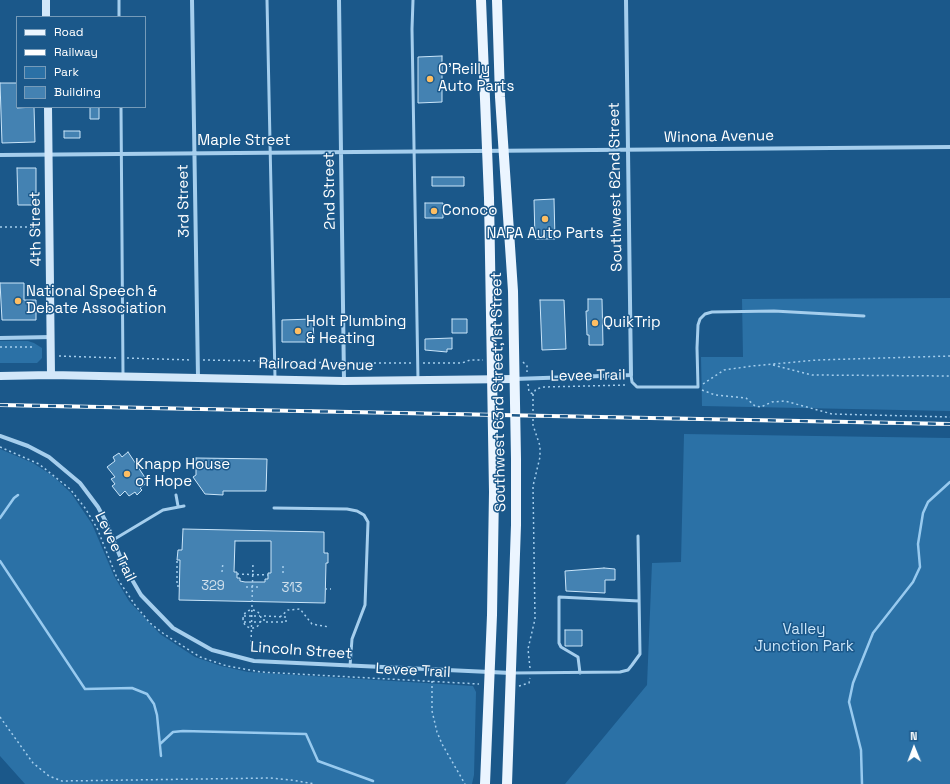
<!DOCTYPE html>
<style>
body{margin:0}
#map{position:relative;width:950px;height:784px;overflow:hidden;background:#1b588a;font-family:"Space Grotesk",sans-serif}
canvas{display:block}
.legend{position:absolute;left:16px;top:16px;width:130px;height:92px;box-sizing:border-box;background:#1b588a;border:1px solid #769bb9;margin:0;padding:5px 7px;list-style:none;font-size:12px;color:#fff}
.legend li{display:flex;align-items:center;gap:8px;height:20px}
.legend b{width:20px;border:1px solid #769bb9}
.north{position:absolute;left:894px;top:728px;width:40px;height:40px;-webkit-text-stroke:3px #1b588a;paint-order:stroke;rotate:359deg;font-size:11px;font-weight:700;line-height:16px;text-align:center;color:#fff}
.north::after{content:'';display:block;margin:auto;width:14px;height:18px;background:#fff;clip-path:polygon(50% 0,100% 100%,50% 72%,0 100%)}
</style>
<div id="map">
<canvas width="950" height="784"></canvas>
<ul class="legend">
<li><b style="height:5px;background:#ebf5ff"></b>Road</li>
<li><b style="height:5px;background:#fff"></b>Railway</li>
<li><b style="height:11px;background:#2b71a6"></b>Park</li>
<li><b style="height:11px;background:#4482b2"></b>Building</li>
</ul>
<div class="north">N</div>
</div>
<script>
const c = document.querySelector('canvas').getContext('2d');
c.lineJoin = 'round';
function paint(path, color) { c.fillStyle = color; c.fill(path, 'evenodd'); }
const poly = rows => new Path2D(rows.map(r => 'M' + r).join(''));
function stroke(path, color, width, dash) { c.strokeStyle = color; c.lineWidth = width; c.lineCap = dash ? 'butt' : 'round'; c.setLineDash(dash || []); c.stroke(path); }
function write(font, color, halo, rows, align = 'center') {
  c.font = font + ' "Space Grotesk",sans-serif'; c.lineWidth = 3; c.setLineDash([]); c.textBaseline = 'middle'; c.strokeStyle = halo; c.fillStyle = color; for (const [text, x, y, turn = 0] of rows) {
    c.save(); c.translate(x, y); c.rotate((+turn || 0) * Math.PI / 180); c.textAlign = isNaN(turn) ? turn : align; if (halo) c.strokeText(text, 0, 0); c.fillText(text, 0, 0); c.restore();
  }
}
paint(poly([
 [950,298,950,411,702,406,701,357,743,357,742,299],
 [0,341,28,341,34,343,42,348,42,358,37,363,0,363],
 [684,434,950,438,950,784,565,784,647,685,652,563,681,562],
 [0,449,33,463,53,476,71,493,92,524,114,576,129,601,160,634,195,657,221,666,248,672,473,686,476,692,474,775,472,784,25,784,0,756]
]), '#2b71a6');
stroke(poly([
 [0,518,14,498,18,495],
 [0,561,85,689,132,688,147,694,154,704,157,715,161,756],
 [160,744,173,732,183,731,306,734,318,761,373,781],
 [862,784,861,750,849,702,853,683,873,633,913,582,920,567,918,544,923,513,928,502,950,482]
]), '#98caef', 2.5);
const building = poly([
 [442,56,442,102,418,103,418,57,442,56],
 [0,83,17,83,17,108,34,107,35,142,2,143,0,83],
 [90,107,99,107,99,119,90,119,90,107],
 [64,131,80,131,80,138,64,138,64,131],
 [17,168,36,168,36,205,18,205,17,168],
 [432,177,464,177,464,186,432,186,432,177],
 [554,199,555,239,535,239,534,200,554,199],
 [425,203,443,203,443,218,425,218,425,203],
 [0,283,24,283,24,300,36,300,36,320,2,320,0,283],
 [588,299,602,299,603,345,589,345,589,335,587,335,586,311,588,311,588,299],
 [540,300,564,300,566,349,542,350,540,300],
 [313,319,314,342,282,342,282,320,313,319],
 [452,319,467,319,467,333,452,333,452,319],
 [452,338,452,349,447,349,447,352,425,350,425,339,452,338],
 [128,452,148,482,140,488,142,490,137,495,135,492,129,496,125,491,120,496,112,486,115,484,111,479,115,477,107,467,115,461,113,457,119,453,122,457,128,452],
 [196,458,267,459,266,491,223,491,223,495,205,494,193,477,196,475,196,458],
 [183,529,324,532,324,553,328,553,328,563,326,563,325,603,179,600,180,560,177,560,178,550,182,550,183,529],
 [235,541,271,541,271,573,268,573,268,579,265,579,265,582,245,582,240,581,240,578,237,578,237,572,234,572,235,541],
 [604,568,615,569,615,580,605,580,605,593,566,591,565,571,604,568],
 [565,630,582,630,582,646,565,646,565,630]
]);
paint(building, '#4482b2');
stroke(building, '#cae5f9', 1);
stroke(poly([
 [0,227,38,227],
 [0,347,33,347],
 [59,356,118,358],
 [127,358,191,360],
 [203,360,269,361],
 [279,361,337,363],
 [523,362,527,366,527,372],
 [349,363,411,363],
 [423,363,462,363,470,360,483,360],
 [773,365,812,375,950,376],
 [528,384,529,392,533,394],
 [703,384,724,370,752,366,817,360,950,356],
 [702,390,715,395,746,398,755,406,761,407,772,402,785,401,832,414,950,417],
 [0,447,39,464,70,489,85,508,97,528,117,578,135,605,150,623,164,634,200,657,227,666,261,672,479,684],
 [177,561,177,586,179,586],
 [222,572,223,562],
 [283,573,283,563],
 [237,574,268,575],
 [246,587,259,587],
 [325,589,331,589],
 '243 619a9 9 0 1 1 18 0a9 9 0 1 1-18 0Z',
 [244,616,260,616],
 [264,616,286,617,286,622,264,622,264,616],
 [280,617,288,610,300,609,312,624,329,627],
 [244,622,260,622],
 [251,647,253,562],
 [530,668,528,649,535,619,533,486,540,457,540,446,533,425,533,394,536,389,544,387,628,385],
 [432,681,432,711,437,732,442,744,465,784],
 [519,686,529,683,530,678],
 [0,717,33,763,49,776,62,781,270,778,291,780,315,784]
]), '#a5ceed', 1.5, [2, 3]);
stroke(poly([
 [119,0,119,17],
 [267,0,275,378],
 [413,0,412,29,418,380],
 [121,107,123,375],
 [631,375,632,382,637,387,698,387,697,348,698,325,700,319,705,314,712,312,774,311,864,316],
 [176,495,178,506],
 [274,508,347,509,357,511,364,515,368,522,365,605,352,639,350,666],
 [113,540,163,510,184,506],
 [513,673,620,672,628,670,632,665,640,654,638,536],
 [580,673,578,657,561,647,559,643,559,597,639,601]
]), '#a5ceed', 3);
stroke(poly([
 [192,0,198,377],
 [339,0,344,381],
 [0,155,950,147],
 [0,338,52,337],
 [514,379,631,375,626,0],
 [0,436,28,446,49,457,80,483,98,507,106,522,124,566,141,595,173,628,212,650,254,661,511,673]
]), '#a5ceed', 4);
stroke(poly([
 [46,0,46,17],
 [48,107,51,375],
 [0,376,51,375,344,381,514,379]
]), '#d2e7f9', 8);
stroke(poly([
 [481,0,489,198,494,492,492,615,485,784],
 [497,0,500,97,513,291,516,459,516,525,507,784]
]), '#ebf5ff', 10);
const rail = poly([
 [0,405,950,424]
]);
stroke(rail, '#fff', 4);
stroke(rail, '#1b588a', 2.5, [8]);
for (const [x, y, r, color] of [
 [430,79,4,"#febe62"],
 [434,211,4,"#febe62"],
 [545,219,4,"#febe62"],
 [18,301,4,"#febe62"],
 [595,323,4,"#febe62"],
 [298,331,4,"#febe62"],
 [127,474,4,"#febe62"]
]) { const dot = new Path2D(); dot.arc(x, y, r, 0, 2 * Math.PI); c.fillStyle = color; c.fill(dot); stroke(dot, '#1b588a', 1.5); }
write('13px', '#d0e0ec', null, [
 ["329",213,586],
 ["313",292,588]
]);
write('15px', '#fff', '#1b588a', [
 ["O'Reilly",438,70],
 ["Auto Parts",438,87],
 ["Conoco",442,211],
 ["NAPA Auto Parts",545,234,"center"],
 ["National Speech &",26,292],
 ["Debate Association",26,309],
 ["Holt Plumbing",306,322],
 ["& Heating",306,339],
 ["QuikTrip",603,323],
 ["Knapp House",135,465],
 ["of Hope",135,482]
], 'left');
write('15px', '#fff', '#1b588a', [
 ["Winona Avenue",719,137,-1],
 ["Maple Street",244,141],
 ["Southwest 62nd Street",616,187,-91],
 ["2nd Street",330,191,-91],
 ["3rd Street",184,201,-91],
 ["4th Street",36,229,-91],
 ["Railroad Avenue",316,365,1],
 ["Levee Trail",588,376,-1],
 ["Southwest 63rd Street;1st Street",499,392,-91],
 ["Levee Trail",115,547,64],
 ["Lincoln Street",301,651,4],
 ["Levee Trail",413,671,3]
]);
write('15px', '#cae5f9', '#1b588a', [
 ["Valley",804,630],
 ["Junction Park",804,647]
]);
</script>
